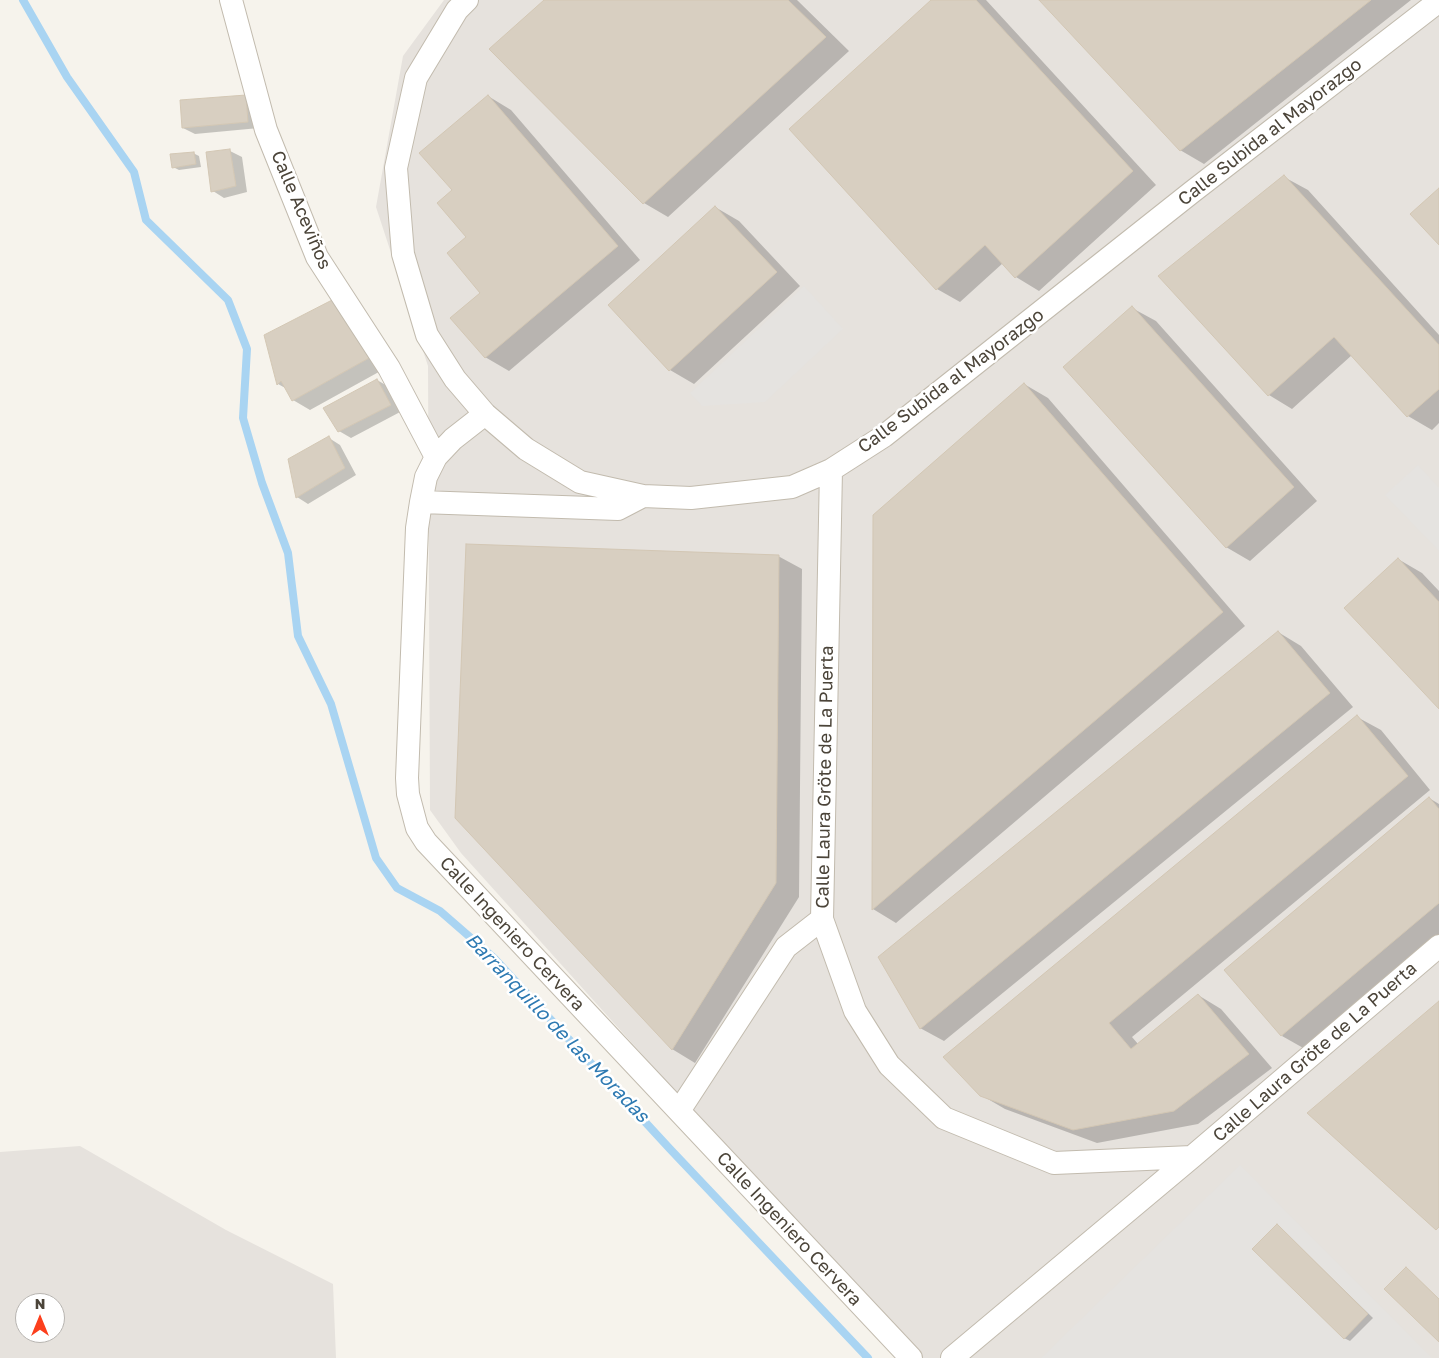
<!DOCTYPE html>
<meta charset="utf-8">
<style>
body{margin:0}
#map{position:relative;width:1439px;height:1358px;overflow:hidden;background:#f6f3ec;font-family:"Golos Text",sans-serif}
canvas{display:block}
.north{position:absolute;left:15px;top:1293px;width:50px;height:50px;box-sizing:border-box;background:#fff;border:1px solid #b7b4b0;border-radius:50%;rotate:0deg;font-size:14px;font-weight:700;line-height:20px;text-align:center;color:#4b4439}
.north::after{content:'';display:block;margin:auto;width:18px;height:22px;background:#fc3f1d;clip-path:polygon(50% 0,100% 100%,50% 72%,0 100%)}
</style>
<div id="map">
<canvas width="1439" height="1358"></canvas>
<div class="north">N</div>
</div>
<script>
const c = document.querySelector('canvas').getContext('2d');
c.lineJoin = 'round';
function paint(path, color) { c.fillStyle = color; c.fill(path, 'evenodd'); }
const poly = rows => new Path2D(rows.map(r => 'M' + r).join(''));
function stroke(path, color, width, dash) { c.strokeStyle = color; c.lineWidth = width; c.lineCap = dash ? 'butt' : 'round'; c.setLineDash(dash || []); c.stroke(path); }
function write(font, color, halo, rows, align = 'center') {
  c.font = font + ' "Golos Text",sans-serif'; c.lineWidth = 5; c.setLineDash([]); c.textBaseline = 'middle'; c.strokeStyle = halo; c.fillStyle = color; for (const [text, x, y, turn = 0] of rows) {
    c.save(); c.translate(x, y); c.rotate((+turn || 0) * Math.PI / 180); c.textAlign = isNaN(turn) ? turn : align; if (halo) c.strokeText(text, 0, 0); c.fillText(text, 0, 0); c.restore();
  }
}
paint(poly([
 [444,0,1439,0,1439,1358,915,1358,461,853,430,810,428,366,376,207,403,56],
 [80,1146,226,1230,333,1284,336,1358,0,1358,0,1152],
 [25,1303,55,1303,55,1333,25,1333]
]), '#e6e2dd');
paint(poly([
 [804,286,843,329,765,402,702,406,690,393],
 [1418,465,1439,488,1439,551,1385,495],
 [1240,1165,1432,1358,1041,1358]
]), '#e5e3e0');
paint(poly([
 [545,0,797,0,849,51,668,217,644,203,491,50],
 [933,0,986,0,1156,185,1039,291,1016,277,1003,263,960,302,937,289],
 [1041,0,1411,0,1204,164,1180,150],
 [245,96,259,128,195,134,183,128],
 [488,96,511,110,640,260,509,371,485,357,482,293,454,191],
 [230,151,242,157,247,192,224,198,213,191],
 [193,153,199,156,201,167,179,170,173,167],
 [1284,177,1308,190,1439,335,1439,423,1432,430,1408,416,1352,355,1292,409,1269,395],
 [715,207,739,221,800,286,694,384,670,370,610,305],
 [336,299,386,368,310,410,293,400,287,389,278,384],
 [1132,308,1156,321,1317,501,1250,561,1226,547],
 [377,380,389,387,402,411,351,438,339,431],
 [1024,384,1048,398,1245,626,896,923,873,909,874,515],
 [329,438,340,445,356,475,308,504,297,497],
 [778,556,802,569,799,897,695,1063,672,1049],
 [1398,559,1422,573,1439,591,1439,707],
 [1278,632,1301,646,1353,707,944,1041,920,1028],
 [1357,717,1381,730,1430,790,1132,1037,1138,1044,1198,995,1221,1009,1272,1068,1198,1124,1097,1143,1005,1109,981,1095],
 [1429,798,1439,804,1439,936,1305,1049,1282,1036],
 [1277,1225,1373,1318,1350,1341,1344,1338],
 [1406,1268,1439,1299,1439,1340]
]), '#0003');
stroke(poly([
 [23,0,67,77,134,172,146,220,228,300,247,349,243,418,262,483,288,553,298,636,331,704,376,858,397,888,440,911,494,958,670,1149,868,1358]
]), '#a9d4f2', 8);
const building = poly([
 [544,0,788,0,826,37,643,204,489,49,544,0],
 [931,0,976,0,1133,171,1015,278,985,245,936,290,789,129,931,0],
 [1039,0,1371,0,1180,151,1039,0],
 [246,95,248,122,182,128,180,100,246,95],
 [488,95,618,246,485,358,450,318,480,293,447,253,466,237,437,203,452,190,419,153,488,95],
 [230,149,236,186,211,192,206,152,230,149],
 [194,152,196,164,172,168,170,154,194,152],
 [1284,175,1439,345,1439,389,1407,417,1334,337,1268,396,1158,276,1284,175],
 [1439,188,1439,245,1410,214,1439,188],
 [715,206,777,272,669,371,608,305,715,206],
 [336,298,369,358,292,401,281,381,277,385,264,335,336,298],
 [1132,306,1294,487,1226,548,1063,367,1132,306],
 [377,379,391,405,338,432,323,408,377,379],
 [1024,383,1223,612,872,910,873,515,1024,383],
 [329,436,345,468,296,498,288,459,329,436],
 [466,544,779,555,776,883,672,1050,455,818,466,544],
 [1398,558,1439,602,1439,709,1344,608,1398,558],
 [1278,631,1330,693,920,1029,878,957,1278,631],
 [1357,715,1408,776,1109,1023,1131,1049,1198,994,1249,1054,1174,1111,1073,1130,980,1096,943,1057,1357,715],
 [1429,797,1439,809,1439,903,1281,1036,1224,970,1429,797],
 [1439,1001,1439,1227,1436,1230,1307,1113,1439,1001],
 [1277,1224,1368,1314,1344,1339,1252,1249,1277,1224],
 [1406,1267,1439,1299,1439,1342,1384,1289,1406,1267]
]);
paint(building, '#d8cfc1');
stroke(building, '#d3c7b4', 1);
const minor = poly([
 [231,0,266,130,317,257,389,368,436,457],
 [467,0,457,10,416,78,396,168,403,254,427,335,455,379,485,414,526,449,580,482,643,496,691,498,792,487,831,470,884,436,1192,192,1439,1],
 [485,414,453,439,436,457,426,477,421,502,417,528,407,778,408,794,417,828,426,842,911,1358],
 [831,470,822,919,855,1011,889,1065,944,1118,1054,1163,1192,1157],
 [421,502,618,509,643,496],
 [679,1111,786,947,822,919],
 [952,1358,1192,1157,1439,946]
]);
stroke(minor, '#c2bbae', 24);
stroke(minor, '#fff', 22);
write('18px', '#4b4439', '#fff', [
 ["Calle Subida al Mayorazgo",1270,132,-38],
 ["Calle Aceviños",301,210,67],
 ["Calle Subida al Mayorazgo",951,381,-37],
 ["Calle Laura Gröte de La Puerta",825,777,-89],
 ["Calle Ingeniero Cervera",512,934,47],
 ["Calle Laura Gröte de La Puerta",1315,1052,-41],
 ["Calle Ingeniero Cervera",789,1229,47]
]);
write('italic 19px', '#2e7ab2', '#fff', [
 ["Barranquillo de las Moradas",557,1028,46]
]);
</script>
